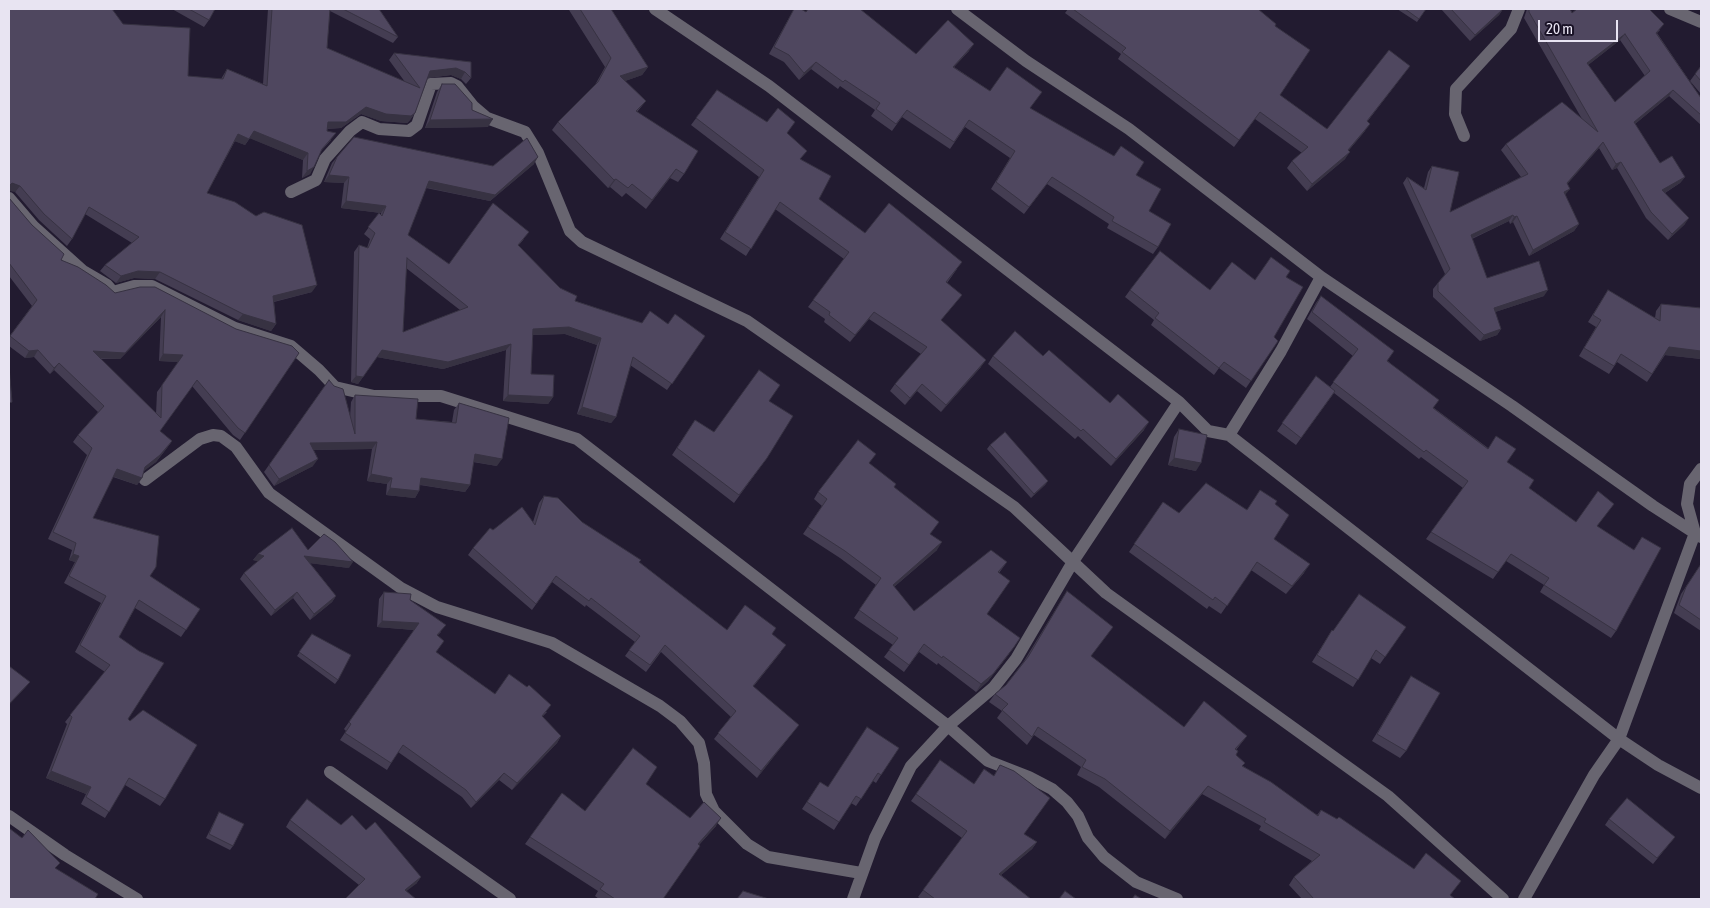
<!DOCTYPE html>
<style>
body{margin:0}
#map{position:relative;width:1710px;height:908px;overflow:hidden;background:#221b30;font-family:"Asap Condensed",sans-serif}
canvas{display:block}
.frame{position:absolute;inset:0;border:10px solid #e8e4f2;pointer-events:none}
.scale{position:absolute;left:1538px;top:20px;width:80px;height:22px;box-sizing:border-box;border:2px solid #e8e4f2;border-top:0;padding-left:6px;font-size:15px;line-height:18px;white-space:nowrap;color:#e8e4f2;-webkit-text-stroke:4px #191226;paint-order:stroke}
</style>
<div id="map">
<canvas width="1710" height="908"></canvas>
<div class="frame"></div>
<div class="scale">20 m</div>
</div>
<script>
const c = document.querySelector('canvas').getContext('2d');
c.lineJoin = 'round';
const poly = rows => new Path2D(rows.map(r => 'M' + r).join(''));
function stroke(path, color, width, dash) { c.strokeStyle = color; c.lineWidth = width; c.lineCap = dash ? 'butt' : 'round'; c.setLineDash(dash || []); c.stroke(path); }
function paint(path, color) { c.fillStyle = color; c.fill(path, 'evenodd'); }
stroke(poly([
 [655,9,769,86,1179,402,1208,431,1229,435,1281,351,1321,277,1512,406,1653,506,1701,537],
 [957,9,1026,61,1129,129,1321,277],
 [1670,9,1701,22],
 [1464,136,1455,114,1456,89,1511,29,1519,9],
 [291,192,316,180,325,159,350,131,362,122,379,129,409,131,417,125,431,84,451,83,457,86,473,106,487,118,525,132,538,153,570,231,582,242,747,321,1014,507,1106,593,1388,796,1503,899],
 [9,198,33,226,83,271,107,285,113,292,134,286,152,286,235,328,291,346,319,370,335,387,374,396,441,396,577,439,948,726,988,761,1029,777,1052,789,1067,802,1078,816,1088,838,1104,857,1136,882,1177,899],
 [1229,435,1619,739,1658,765,1701,788],
 [145,480,200,439,213,435,221,436,236,447,269,493,401,588,437,607,552,643,660,706,680,721,699,743,704,763,706,794,714,811,747,844,768,857,861,873],
 [330,772,510,899],
 [9,816,65,855,137,899],
 [853,899,875,838,911,766,948,726,994,687,1016,659,1074,560,1179,402],
 [1524,899,1594,775,1619,739,1695,533,1687,504,1690,484,1701,469]
]), '#686570', 12);
paint(poly([
 [172,9,215,9,209,20,204,27],
 [268,9,379,9,398,37,393,43,330,11,327,48,405,82,389,60,394,53,471,62,471,78,466,84,461,79,451,75,428,78,415,113,410,120,407,123,381,121,361,114,341,128,327,129,327,131,331,140,321,151,310,174,302,178,303,160,250,138,245,145,235,141,207,193,312,292,274,302,276,324,271,331,238,320,155,279,134,278,116,283,100,271,105,265,132,243,85,214,72,239,67,246,39,220,15,192,123,24,188,76,221,79,227,69,263,84],
 [570,9,611,9,648,67,642,75,625,81,646,101,637,112,684,174,678,182,670,178,646,209,626,193,622,197,610,187,608,188,552,130,558,122,595,85,605,67,569,10],
 [794,9,801,9,806,12,916,54,969,51,954,67,990,91,1030,108,1136,175,1149,211,1158,247,1153,254,1107,228,1109,224,1047,184,1024,214,991,189,1010,158,965,127,950,149,902,117,892,131,871,116,875,110,840,86,838,89,811,69,799,80,784,62,769,54],
 [1068,9,1258,9,1275,26,1280,95,1327,129,1410,66,1367,122,1365,131,1349,150,1345,159,1307,191,1287,168,1292,161,1302,153,1255,119,1234,147,1118,59,1121,54,1065,13],
 [1397,9,1426,9,1417,22],
 [1441,9,1503,9,1499,15,1470,41],
 [1527,9,1570,9,1572,13,1660,30,1657,33,1701,98,1701,125,1669,96,1635,124,1660,163,1685,177,1680,183,1665,193,1685,224,1668,240,1646,218,1617,168,1612,170,1599,148,1567,184,1565,195,1579,224,1574,231,1529,256,1513,222,1510,224,1509,221,1472,239,1487,278,1544,296,1495,312,1501,329,1497,335,1480,341,1433,297,1433,289,1445,274,1403,183,1407,177,1424,188,1428,172,1432,166,1450,212,1521,177,1501,150,1506,144,1582,119,1524,18],
 [1620,40,1645,76,1615,102,1588,65],
 [1701,66,1701,94,1690,81],
 [442,84,472,110,488,127,425,128,437,92],
 [717,90,767,122,787,133,801,159,819,199,865,233,957,269,947,283,962,295,941,320,981,367,941,412,917,391,905,405,890,391,895,384,921,354,869,319,850,342,824,322,825,319,808,307,844,259,775,209,746,256,720,239,759,177,691,125],
 [337,157,493,166,534,164,490,201,426,188,408,235,449,264,524,239,518,246,560,288,575,301,642,323,668,324,705,336,667,390,630,365,616,417,611,423,577,414,597,345,565,334,533,335,531,374,553,397,548,404,503,401,506,350,443,369,377,357,358,384,351,382,354,252,359,245,367,248,370,239,364,234,379,213,381,215,381,213,341,208,344,183,324,182,332,163],
 [406,268,460,310,403,332],
 [9,198,61,260,115,293,236,329,299,353,240,440,233,435,192,386,160,431,172,441,167,448,156,462,143,471,142,478,137,485,113,477,93,518,150,576,200,609,181,637,135,608,119,637,128,719,165,799,160,806,125,785,105,818,81,804,86,794,46,778,67,724,65,722,105,672,75,652,101,603,64,583,75,562,69,560,72,550,48,539,87,455,73,442,78,435,98,412,54,370,50,374,34,357,25,358,9,346,9,337,32,306,9,276],
 [161,317,159,361,179,362,157,392,156,414,101,359,120,359],
 [1286,277,1274,337,1278,341,1246,388,1219,368,1214,375,1151,325,1154,320,1125,297,1130,290,1210,290,1255,280],
 [1608,290,1655,318,1656,311,1661,304,1701,308,1701,359,1665,355,1647,382,1617,362,1609,374,1579,356,1596,327,1588,322],
 [1321,296,1388,361,1434,408,1507,462,1529,488,1576,522,1597,526,1634,550,1642,537,1616,631,1611,638,1540,592,1544,585,1506,561,1493,579,1426,539,1463,488,1421,457,1419,459,1334,393,1296,445,1277,431,1316,376,1330,387,1353,356,1307,319,1316,303],
 [993,356,1043,356,1110,403,1144,430,1111,466,1078,436,1075,439,988,364],
 [329,380,350,417,351,402,355,395,416,419,452,422,454,410,459,403,497,466,473,462,470,485,465,492,420,485,419,491,415,498,386,495,387,484,367,481,372,449,313,450,313,466,274,486,264,472],
 [769,401,767,458,734,503,672,455,695,420,714,432],
 [1179,429,1196,471,1168,465,1174,437],
 [990,445,1048,481,1045,485,1031,498,987,449],
 [869,463,894,487,930,534,937,550,894,587,914,611,1007,562,999,573,987,614,1009,654,988,681,976,692,938,663,937,665,919,652,904,672,884,657,893,645,854,618,876,585,840,558,803,534,822,506,814,499,818,492],
 [544,496,639,562,727,630,772,634,781,652,753,687,794,731,757,778,714,739,731,717,661,652,646,672,625,656,635,642,586,605,585,607,552,582,532,610,468,555,473,548,493,530,533,522,539,503],
 [1163,502,1179,513,1247,509,1275,504,1274,539,1304,573,1286,594,1251,570,1221,614,1209,606,1207,609,1129,552],
 [308,550,349,568,310,563,336,596,332,602,310,620,293,598,271,616,240,579,244,573,258,561,253,560,258,554],
 [1701,564,1701,631,1674,613,1681,594],
 [1067,591,1091,657,1184,727,1247,736,1236,750,1236,755,1243,766,1317,815,1321,810,1414,869,1461,881,1450,895,1455,899,1302,899,1289,885,1294,877,1312,861,1259,830,1261,826,1202,794,1165,839,1099,787,1077,775,1081,767,1034,735,1027,745,997,718,1002,711,989,702,995,694,1006,685,1024,661],
 [384,592,410,600,441,632,437,636,436,652,495,694,547,712,542,717,561,736,557,743,512,790,499,780,471,808,462,797,398,752,387,770,340,740,346,731,344,729,414,630,377,627,379,599],
 [1406,627,1380,664,1371,658,1353,687,1312,662,1332,630,1333,631],
 [312,634,338,680,335,684,297,656],
 [1411,676,1406,751,1400,758,1372,741],
 [862,735,881,775,876,783,873,781,856,806,851,803,834,830,802,809,820,782,828,787],
 [940,760,974,784,994,776,1000,765,1024,834,1037,842,1032,849,1001,875,1031,899,921,899,918,897,962,838,911,801],
 [646,784,690,818,716,826,699,845,663,899,599,899,595,896,598,891,525,844,562,793,585,811],
 [219,812,233,846,230,850,206,838],
 [1609,819,1675,837,1653,864,1605,825],
 [290,820,341,825,366,830,421,877,416,884,359,885,286,827]
]), '#443d52');
paint(poly([
 [1503,9,1499,15,1470,41,1475,35],
 [1625,34,1620,40,1583,69,1587,63],
 [974,44,969,51,948,73,953,67],
 [816,62,811,69,799,80,804,73],
 [648,67,642,75,614,85,620,76],
 [456,68,465,72,461,79,451,75,426,78,430,71],
 [1673,90,1669,96,1630,128,1634,122],
 [366,107,415,113,410,120,407,123,381,121,361,114,341,128,323,129,328,122],
 [493,119,488,127,425,128,430,120],
 [1370,124,1365,131,1343,157,1348,150],
 [254,131,308,153,303,160,249,138],
 [238,134,249,139,245,145,234,141],
 [1603,142,1599,148,1563,189,1567,183],
 [1350,152,1345,159,1307,191,1312,184],
 [538,157,534,164,490,201,424,187,429,181],
 [1621,162,1617,168,1612,170,1616,164],
 [314,167,310,174,302,178,307,171],
 [676,169,670,178,646,209,652,200],
 [329,175,349,177,344,183,324,182],
 [1685,177,1680,183,1658,197,1662,190],
 [616,179,610,187,608,188,614,180],
 [12,183,20,186,15,192,9,191,9,186],
 [1570,189,1565,195,1564,192],
 [346,201,386,206,381,213,341,208],
 [1513,215,1509,221,1466,241,1471,235],
 [1517,216,1513,222,1510,224,1514,217],
 [1689,218,1685,224,1668,240,1672,234],
 [1579,224,1574,231,1529,256,1533,250],
 [138,271,160,272,155,279,134,278,116,283,121,276],
 [317,285,312,292,268,303,273,296],
 [1548,290,1544,296,1489,314,1494,308],
 [165,310,161,317,120,359,89,358,93,351],
 [874,312,869,319,850,342,855,335],
 [243,314,276,324,271,331,238,320],
 [569,327,601,338,597,345,565,334,529,335,533,329],
 [1501,329,1497,335,1480,341,1484,335],
 [511,344,506,350,443,369,377,357,382,350],
 [1669,347,1701,351,1701,359,1664,355],
 [38,350,34,357,25,358,29,351],
 [163,354,183,355,179,362,159,361],
 [986,360,981,367,941,412,946,405],
 [59,363,54,370,50,374,54,368],
 [356,376,363,377,358,384,351,382],
 [922,384,917,391,905,405,910,398],
 [508,395,553,397,548,404,503,401],
 [582,407,616,417,611,423,577,414],
 [1149,422,1144,430,1111,466,1116,459],
 [172,441,156,462,140,474,145,467],
 [377,442,372,449,305,450,310,443],
 [475,454,502,459,497,466,470,461],
 [1174,458,1201,463,1196,471,1168,465],
 [318,459,313,466,274,486,279,479],
 [117,469,142,478,137,485,112,476],
 [371,474,392,478,387,484,367,481],
 [421,478,470,485,465,492,416,484],
 [1048,481,1045,485,1031,498,1034,494],
 [390,488,419,491,415,498,386,495],
 [942,542,937,550,888,592,893,585],
 [73,554,79,556,75,562,69,560],
 [258,554,264,556,260,562,253,560],
 [304,556,353,562,349,568,300,562],
 [1310,564,1304,573,1286,594,1292,586],
 [297,592,293,598,271,616,275,610],
 [336,596,332,602,310,620,314,614],
 [382,621,419,623,415,630,377,627],
 [1014,647,988,681,976,692,981,684],
 [30,682,25,688,9,705,9,704],
 [799,725,794,731,757,778,761,771],
 [561,736,557,743,512,790,517,783],
 [51,771,91,787,86,794,46,778],
 [504,773,499,780,471,808,476,802],
 [1208,786,1202,794,1165,839,1170,831],
 [721,818,716,826,693,851,698,844],
 [1037,842,1032,849,994,881,999,874],
 [421,877,416,884,400,896,405,890]
]), '#373242');
const building = poly([
 [9,9,112,9,123,24,190,28,188,76,223,79,227,69,267,86,272,9,330,9,327,48,420,88,394,53,471,62,471,78,465,72,456,68,430,71,415,113,411,116,386,114,366,107,346,122,328,122,327,131,336,133,322,149,314,167,307,171,308,153,254,131,249,139,238,134,207,193,235,202,256,216,264,212,302,225,317,285,273,296,276,324,243,314,160,272,138,271,121,276,105,265,139,237,89,207,72,239,44,214,20,186,12,183,9,186,9,9],
 [189,9,215,9,209,20,189,9],
 [343,9,379,9,398,37,343,9],
 [580,9,611,9,648,67,620,76,646,101,636,111,698,151,684,174,676,169,652,200,632,184,628,188,616,179,614,180,558,122,598,82,611,58,580,9],
 [794,9,801,9,806,12,808,9,860,9,916,54,948,20,974,44,953,67,990,91,1007,67,1042,92,1030,108,1114,156,1121,146,1144,162,1136,175,1161,189,1149,211,1171,224,1158,247,1112,221,1114,217,1052,177,1029,207,996,182,1015,151,969,120,954,142,907,110,896,124,876,109,880,103,845,80,843,82,816,62,804,73,789,55,774,47,794,9],
 [1073,9,1258,9,1276,24,1275,26,1310,50,1280,95,1327,129,1389,50,1410,66,1367,121,1370,124,1348,150,1350,152,1312,184,1292,161,1308,147,1260,112,1239,140,1122,52,1126,48,1073,9],
 [1405,9,1426,9,1419,19,1405,9],
 [1451,9,1503,9,1475,35,1451,9],
 [1529,9,1570,9,1572,13,1577,9,1649,9,1664,24,1656,33,1701,98,1701,115,1673,90,1634,122,1660,163,1672,156,1685,177,1662,190,1689,218,1672,234,1651,212,1621,162,1616,164,1603,142,1567,183,1570,189,1564,192,1579,224,1533,250,1517,216,1514,217,1513,215,1471,235,1487,278,1539,261,1548,290,1494,308,1501,329,1484,335,1438,291,1438,283,1450,269,1407,177,1426,190,1432,166,1459,172,1450,212,1528,174,1506,144,1562,102,1598,132,1529,12,1529,9],
 [1625,34,1650,71,1615,102,1587,63,1625,34],
 [1701,66,1701,81,1695,74,1701,66],
 [442,84,455,84,472,103,472,110,493,119,430,120,442,84],
 [717,90,767,122,778,108,795,122,787,133,807,151,800,159,831,176,819,199,865,233,889,203,962,262,946,282,962,295,941,320,986,360,946,405,922,384,910,398,895,384,927,347,874,312,855,335,829,315,830,312,813,300,849,252,780,202,751,249,725,232,764,170,696,118,717,90],
 [354,137,493,166,527,138,538,157,495,195,429,181,408,235,449,264,493,203,529,232,518,245,560,288,577,296,575,301,642,323,650,311,668,324,675,314,705,336,672,384,633,357,616,417,582,407,601,338,569,327,533,329,531,374,554,375,553,397,508,395,511,344,448,362,382,350,363,377,356,376,359,245,368,248,375,233,368,227,379,213,382,216,386,206,346,201,349,177,329,175,337,157,354,137],
 [407,258,468,307,403,332,407,258],
 [9,198,32,225,64,254,61,260,78,267,106,285,115,293,140,287,155,287,236,329,292,346,299,353,245,433,238,428,197,380,160,431,172,441,160,455,145,467,142,478,117,469,93,518,159,536,156,567,150,576,200,609,186,630,139,600,119,637,139,651,164,663,128,719,130,721,143,710,197,745,165,799,129,778,109,812,86,797,91,787,51,771,72,717,70,715,110,665,80,645,106,596,69,576,79,556,73,554,76,543,53,532,92,448,78,435,104,406,59,363,54,368,38,350,29,351,10,336,37,300,9,263,9,198],
 [165,310,163,354,183,355,162,385,161,418,93,351,125,353,165,310],
 [1160,251,1210,290,1232,262,1255,280,1271,257,1290,271,1286,277,1303,287,1274,337,1278,341,1251,381,1224,362,1219,368,1155,318,1159,313,1130,290,1160,251],
 [1608,290,1660,321,1661,304,1701,308,1701,351,1669,347,1652,374,1621,354,1614,366,1584,348,1601,320,1593,315,1608,290],
 [1321,296,1394,351,1387,361,1439,400,1433,408,1488,449,1496,436,1516,449,1507,462,1534,480,1529,488,1576,522,1598,491,1614,504,1597,526,1634,550,1642,537,1661,548,1616,631,1544,585,1549,578,1511,554,1498,572,1431,532,1468,481,1426,450,1424,452,1333,382,1358,349,1312,312,1321,296],
 [1015,331,1043,356,1049,350,1110,403,1118,394,1149,422,1116,459,1083,429,1081,431,993,356,1015,331],
 [9,366,12,402,9,403,9,366],
 [759,370,780,385,769,401,793,416,767,458,739,495,677,448,695,420,714,432,759,370],
 [1316,376,1335,391,1301,438,1282,423,1316,376],
 [329,380,334,386,343,389,355,434,355,395,418,399,416,419,456,423,459,403,509,418,502,459,475,454,470,485,421,478,419,491,390,488,392,478,371,474,377,442,310,443,318,459,279,479,269,465,329,380],
 [1179,429,1207,435,1201,463,1174,458,1179,429],
 [1005,432,1048,481,1034,494,990,445,1005,432],
 [858,440,876,454,869,463,896,484,894,487,939,522,930,534,942,542,893,585,914,611,991,550,1007,562,998,572,1010,581,987,614,1020,638,1014,647,993,674,981,684,943,656,942,658,924,644,909,665,889,650,898,638,859,610,881,578,845,551,808,527,827,499,818,492,858,440],
 [1206,483,1247,510,1260,490,1277,501,1275,504,1289,515,1274,539,1310,564,1292,586,1257,562,1227,606,1215,597,1213,600,1134,544,1163,502,1179,513,1206,483],
 [544,496,558,498,582,522,641,560,639,562,727,630,745,605,776,628,772,634,786,645,753,686,799,725,761,771,718,733,736,711,665,645,650,665,629,650,640,636,591,598,589,601,556,576,536,604,473,548,490,528,493,530,522,507,535,525,544,496],
 [292,528,308,550,324,534,335,542,353,562,304,556,336,596,314,614,297,592,275,610,244,573,264,556,258,554,292,528],
 [1701,564,1701,620,1679,605,1686,587,1701,564],
 [1067,591,1113,627,1091,656,1184,727,1204,701,1247,736,1235,749,1238,751,1236,755,1245,763,1242,766,1271,782,1318,816,1321,810,1337,819,1339,817,1414,869,1426,853,1461,881,1450,895,1455,899,1314,899,1294,877,1320,855,1264,822,1266,819,1208,786,1170,831,1105,779,1082,767,1086,760,1038,727,1032,737,1002,710,1008,704,995,694,1006,685,1028,657,1067,591],
 [384,592,411,594,410,600,446,625,437,635,444,641,436,652,495,694,509,674,527,687,529,685,551,705,542,716,561,736,517,783,504,773,476,802,466,790,403,745,391,763,345,733,351,724,349,722,419,623,382,621,384,592],
 [1359,594,1406,627,1385,657,1376,650,1358,680,1317,655,1332,630,1333,631,1359,594],
 [312,634,351,655,338,680,299,652,312,634],
 [9,666,30,682,9,704,9,666],
 [1411,676,1440,693,1406,751,1377,734,1411,676],
 [867,727,899,748,881,775,878,773,861,799,856,796,839,822,807,802,820,782,828,787,867,727],
 [633,748,657,767,646,784,690,818,704,802,721,818,698,844,700,846,663,899,615,899,600,889,604,884,530,837,562,793,585,811,633,748],
 [940,760,974,784,984,769,994,776,1000,765,1014,771,1050,798,1024,834,1037,842,999,874,1031,899,935,899,923,890,967,831,916,794,940,760],
 [1627,798,1675,837,1657,858,1609,819,1627,798],
 [307,799,341,825,352,815,366,830,375,822,421,877,405,890,416,899,345,899,365,879,290,820,307,799],
 [219,812,244,824,233,846,209,834,219,812],
 [9,828,22,838,28,830,60,863,55,868,98,894,95,899,9,899,9,828],
 [743,891,769,899,737,899,743,891],
 [1065,891,1076,899,1059,899,1065,891],
 [1135,895,1142,899,1132,899,1135,895]
]);
paint(building, '#4f475f');
stroke(building, '#373242', 1);
</script>
